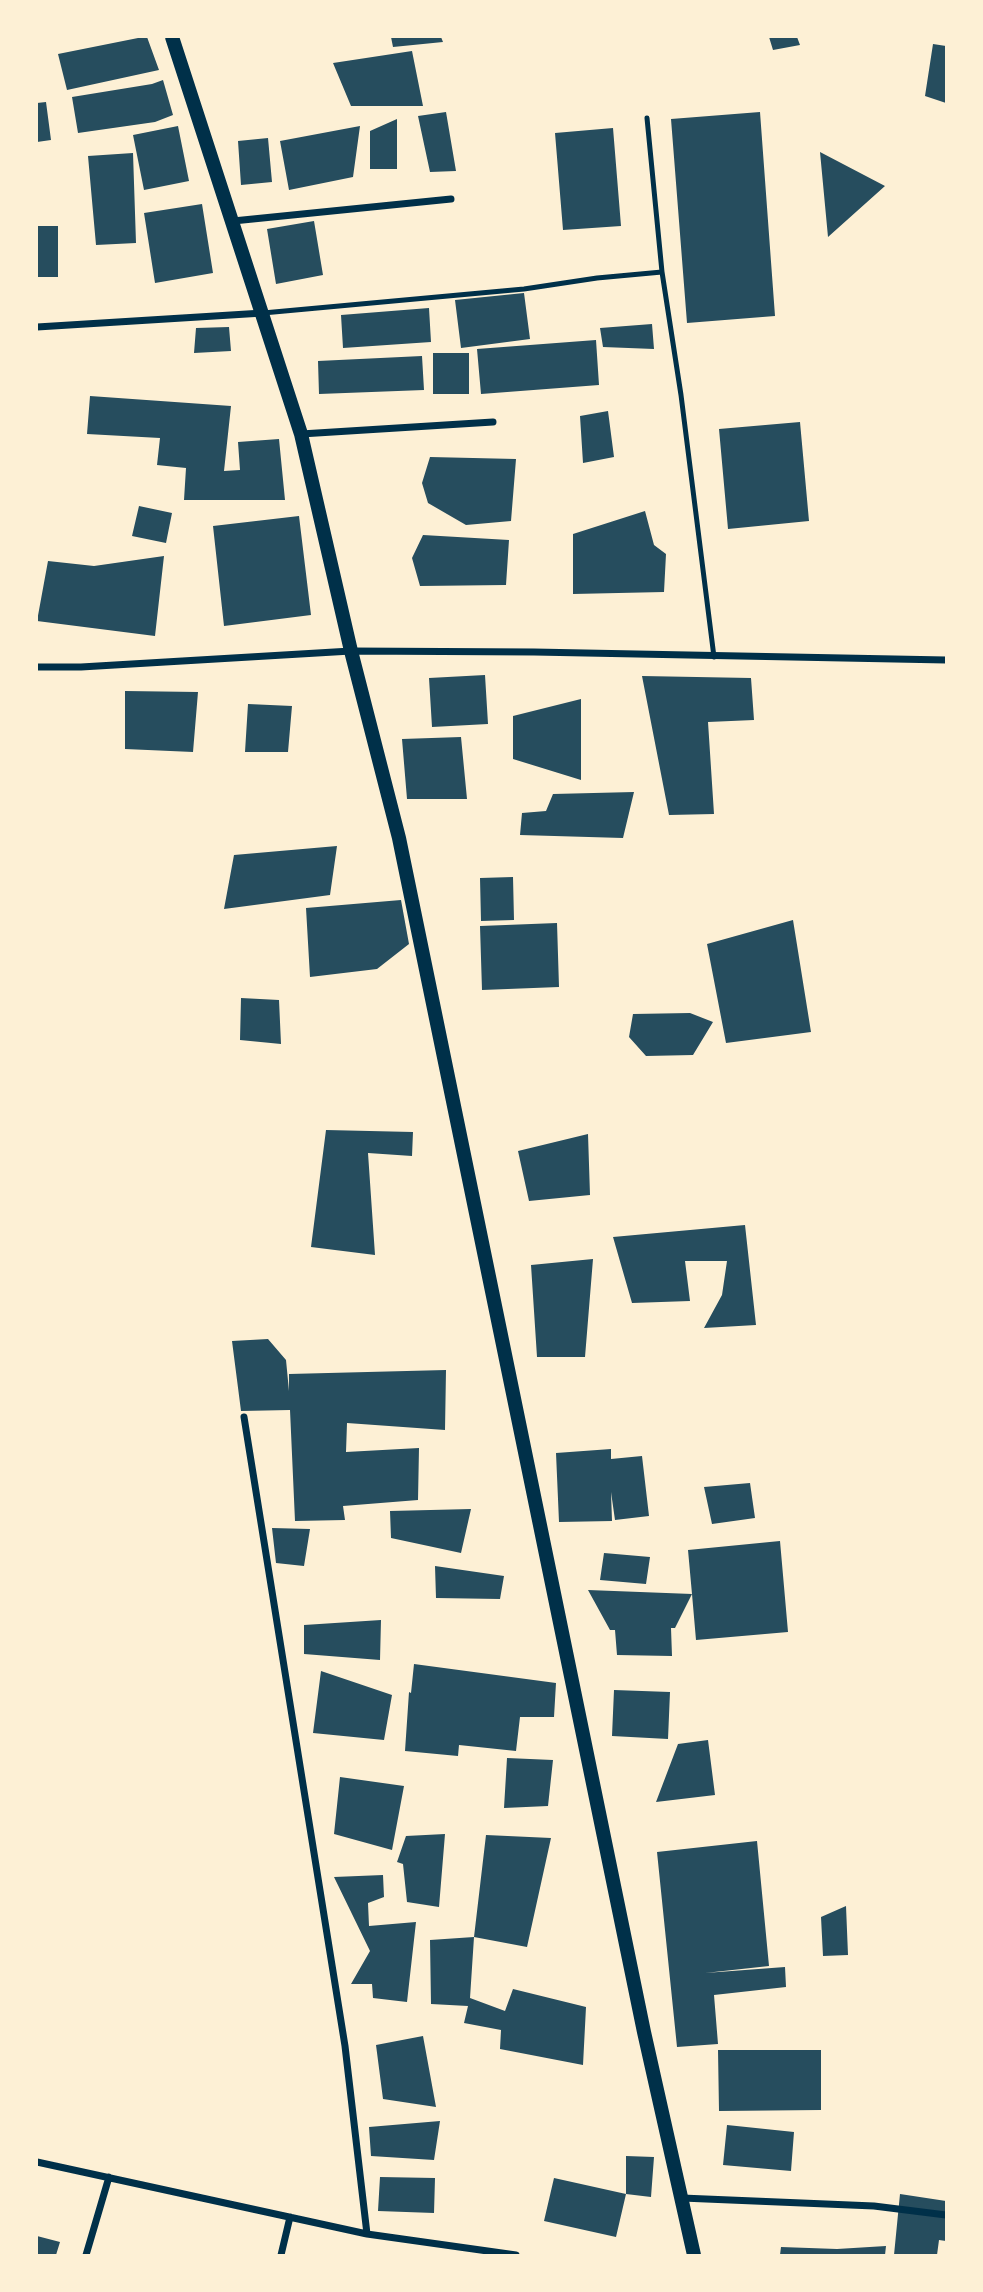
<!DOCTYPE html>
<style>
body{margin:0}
#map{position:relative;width:983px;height:2292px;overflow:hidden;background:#fdf0d5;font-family:Signika,sans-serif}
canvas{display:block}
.frame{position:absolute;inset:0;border:38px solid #fdf0d5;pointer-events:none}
</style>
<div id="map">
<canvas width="983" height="2292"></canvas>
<div class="frame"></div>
</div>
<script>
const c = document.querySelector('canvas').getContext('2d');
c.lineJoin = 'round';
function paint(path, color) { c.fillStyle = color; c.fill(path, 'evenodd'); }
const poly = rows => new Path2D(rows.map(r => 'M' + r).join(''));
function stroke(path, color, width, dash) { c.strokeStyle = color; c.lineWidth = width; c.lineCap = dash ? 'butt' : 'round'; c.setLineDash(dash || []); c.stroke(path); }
paint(poly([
 [143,37,147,37,159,70,67,90,58,54],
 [391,37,441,37,443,42,393,47],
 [769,37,797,37,800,45,773,50],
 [933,44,946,46,946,103,925,96],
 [412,51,423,106,351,106,333,63],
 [163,80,173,115,155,122,78,133,72,97,152,84],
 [46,102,51,140,37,142,37,103],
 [446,112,456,171,430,172,418,116],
 [760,112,775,316,687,323,671,119],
 [397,119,397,169,370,169,370,131],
 [178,126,189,181,144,190,133,135],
 [360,126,353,177,289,190,280,141],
 [613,128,621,226,563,230,555,133],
 [268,138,272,182,241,185,238,141],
 [820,152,885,186,828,237],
 [133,153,136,243,96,245,88,156],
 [202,204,213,273,155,283,144,213],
 [314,221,323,275,276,284,267,229],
 [37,226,58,226,58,277,37,277],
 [524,293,530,339,461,348,455,300],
 [429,308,431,342,343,348,341,315],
 [652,324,654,349,603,347,600,328],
 [229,327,231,351,194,353,196,328],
 [596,340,599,385,481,394,477,349],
 [433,353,469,353,469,394,433,394],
 [422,356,424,390,319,394,318,361],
 [90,396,231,406,224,471,240,470,238,442,279,439,285,500,184,500,186,468,157,465,160,438,87,434],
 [608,411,614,457,583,463,580,416],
 [800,422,809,521,728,529,719,429],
 [430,457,516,459,511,521,466,525,428,503,422,483],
 [139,506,172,513,166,543,132,536],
 [645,511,654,545,666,554,664,592,573,594,573,534],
 [299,516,311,615,224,626,213,526],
 [423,535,509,540,506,585,420,586,412,558],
 [164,556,155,636,37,621,48,561,94,566],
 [485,675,488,724,432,727,429,678],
 [642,676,751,678,754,720,708,722,714,814,669,815],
 [125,691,198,692,193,752,125,749],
 [581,699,581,780,513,759,513,716],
 [248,704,292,706,288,752,245,752],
 [461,737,467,799,407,799,402,739],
 [634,792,623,838,520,835,522,813,546,811,553,794],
 [337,846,330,895,224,909,234,855],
 [513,877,514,920,481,921,480,878],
 [401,900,409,944,377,969,310,977,306,908],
 [793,920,811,1032,726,1043,707,944],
 [557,923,559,987,482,990,480,926],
 [241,998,279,1000,281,1044,240,1040],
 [690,1013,713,1022,693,1055,646,1056,629,1037,633,1014],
 [326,1130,413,1132,412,1156,368,1153,375,1255,311,1247],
 [588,1134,590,1195,529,1201,518,1151],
 [745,1225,756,1325,704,1328,722,1295,727,1261,685,1261,690,1301,632,1303,613,1237],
 [593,1259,585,1357,537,1357,531,1265],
 [268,1339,286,1360,289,1391,289,1374,446,1370,445,1430,347,1423,346,1452,419,1448,418,1500,343,1506,345,1520,295,1521,290,1410,241,1411,232,1341],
 [611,1449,611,1459,642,1456,649,1516,615,1520,611,1492,612,1521,559,1522,556,1453],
 [750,1483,755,1518,712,1524,704,1487],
 [471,1509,461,1553,391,1538,390,1511],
 [272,1528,310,1529,304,1566,276,1563],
 [780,1541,788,1632,696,1640,692,1594,675,1628,671,1628,672,1656,617,1655,615,1630,610,1630,588,1590,692,1594,688,1550],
 [604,1553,650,1557,646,1584,600,1580],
 [435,1566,504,1576,500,1599,436,1598],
 [381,1620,380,1660,304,1654,304,1625],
 [414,1664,556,1683,554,1717,520,1717,516,1751,459,1745,458,1756,405,1751,409,1692,411,1693],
 [321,1671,392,1695,384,1740,313,1733],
 [614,1690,670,1692,668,1739,612,1736],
 [708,1740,715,1795,656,1802,678,1744],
 [507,1758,553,1760,548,1806,504,1808],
 [340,1777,404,1786,392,1850,334,1834],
 [445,1834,439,1907,407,1902,403,1864,397,1862,406,1836],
 [486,1835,551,1838,527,1947,474,1937],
 [757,1841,769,1966,705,1973,785,1967,786,1987,714,1995,718,2044,677,2047,657,1852],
 [383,1875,384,1897,368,1903,369,1926,416,1922,407,2002,373,1998,372,1984,351,1984,370,1951,334,1877],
 [846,1906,848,1955,823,1956,821,1917],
 [474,1937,470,1998,505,2011,513,1989,586,2007,583,2065,500,2049,501,2030,464,2023,468,2006,431,2004,430,1940],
 [423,2036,436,2107,383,2099,376,2045],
 [718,2050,821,2050,821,2110,719,2111],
 [440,2121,434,2160,371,2156,369,2127],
 [727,2125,794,2132,791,2171,723,2165],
 [626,2156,654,2157,651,2197,626,2194],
 [380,2177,435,2178,434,2213,378,2211],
 [554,2178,626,2194,616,2237,544,2221],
 [900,2194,946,2201,946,2241,939,2240,937,2255,894,2255],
 [37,2236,60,2242,56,2255,37,2255],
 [886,2246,885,2255,780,2255,781,2247,837,2249]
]), '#264d5e');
stroke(poly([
 [647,118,662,272],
 [263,313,524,289,597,278,662,272,681,395,714,657]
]), '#003049', 5);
stroke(poly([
 [233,221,451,199],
 [37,327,263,313],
 [301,434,493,422],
 [37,667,81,667,351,651,534,652,946,660],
 [244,1417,345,2046,367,2234],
 [37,2162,367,2234,516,2255],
 [682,2198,874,2206,946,2215],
 [86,2255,109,2177],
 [281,2255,290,2217]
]), '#003049', 7);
stroke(poly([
 [172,37,301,434,351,651,399,838,644,2032,694,2255]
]), '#003049', 14);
</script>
